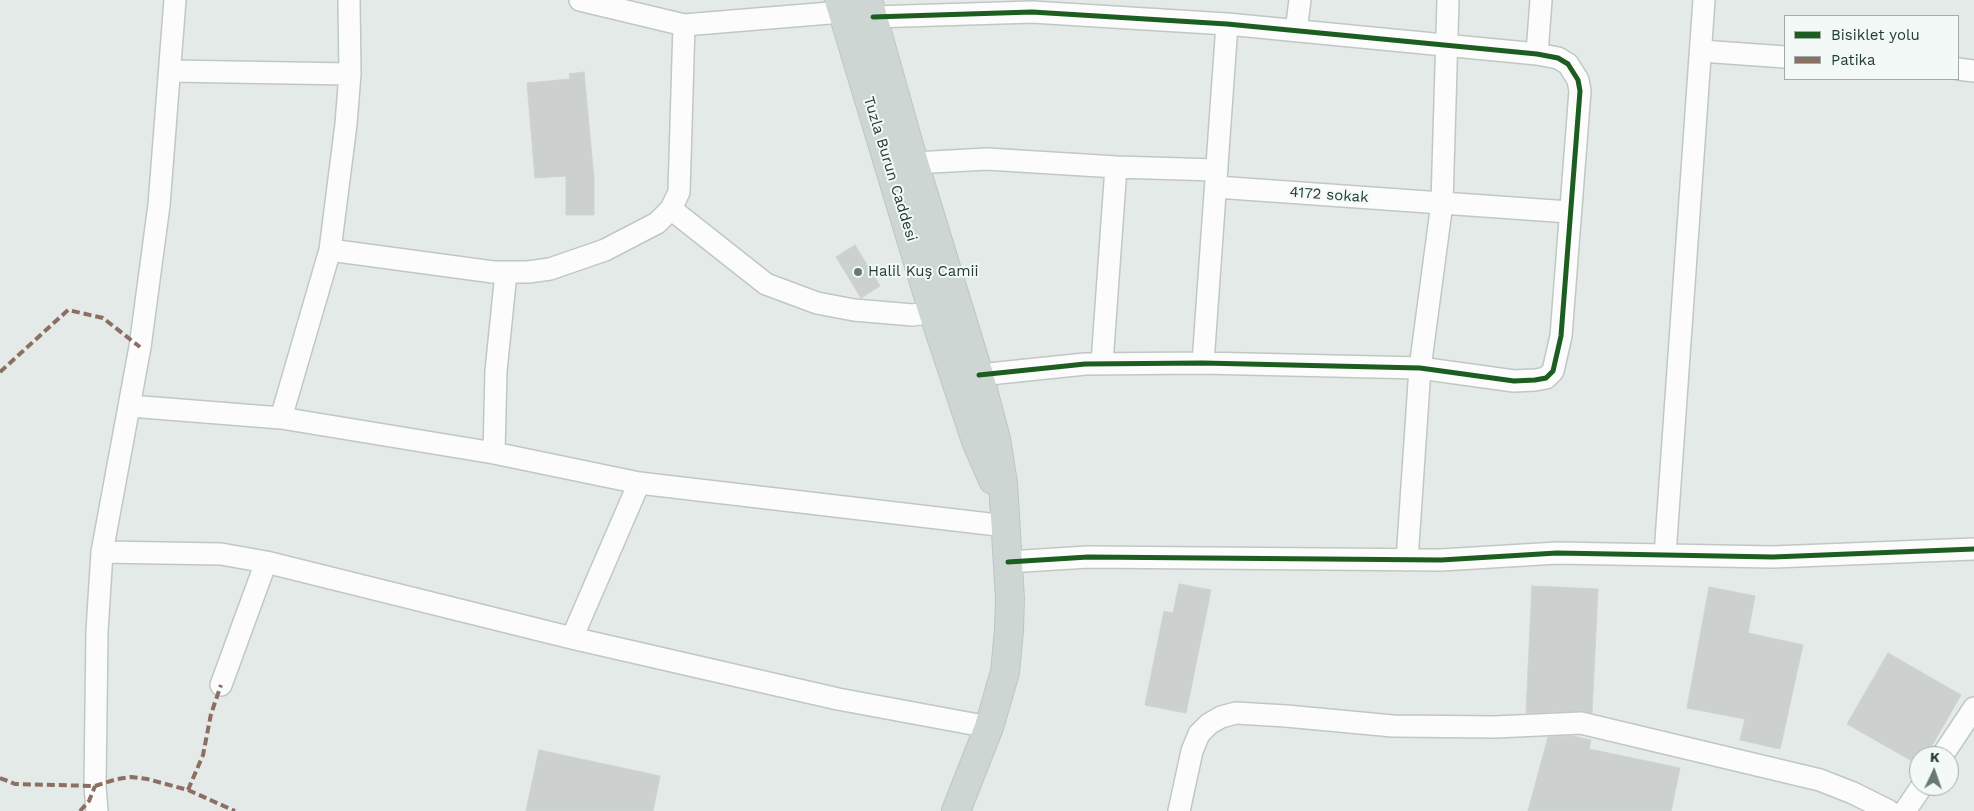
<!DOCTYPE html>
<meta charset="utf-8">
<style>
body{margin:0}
#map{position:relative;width:1974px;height:811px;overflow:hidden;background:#e4eae7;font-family:"Work Sans",sans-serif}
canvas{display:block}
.legend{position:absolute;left:1784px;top:15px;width:175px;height:65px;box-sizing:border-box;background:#f3f9f6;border:1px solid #9faea9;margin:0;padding:6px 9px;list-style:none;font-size:15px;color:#223d36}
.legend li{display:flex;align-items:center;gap:10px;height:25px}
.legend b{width:25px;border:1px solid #9faea9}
.north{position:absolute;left:1909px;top:746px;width:50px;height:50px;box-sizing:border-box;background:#f3f9f6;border:1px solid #9faea9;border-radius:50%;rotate:3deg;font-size:14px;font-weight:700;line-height:20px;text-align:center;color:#223d36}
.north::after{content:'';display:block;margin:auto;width:18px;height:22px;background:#667a74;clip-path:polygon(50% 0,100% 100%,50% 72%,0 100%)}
</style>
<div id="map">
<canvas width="1974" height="811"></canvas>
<ul class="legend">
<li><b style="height:6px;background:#1b5e20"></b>Bisiklet yolu</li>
<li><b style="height:6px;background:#8d6e63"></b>Patika</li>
</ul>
<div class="north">K</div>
</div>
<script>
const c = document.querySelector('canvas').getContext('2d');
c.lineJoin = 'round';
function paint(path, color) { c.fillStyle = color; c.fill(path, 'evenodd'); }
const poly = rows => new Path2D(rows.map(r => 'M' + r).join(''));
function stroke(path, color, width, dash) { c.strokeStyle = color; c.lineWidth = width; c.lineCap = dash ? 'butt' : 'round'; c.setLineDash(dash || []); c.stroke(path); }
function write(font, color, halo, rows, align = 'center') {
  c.font = font + ' "Work Sans",sans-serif'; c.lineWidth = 4; c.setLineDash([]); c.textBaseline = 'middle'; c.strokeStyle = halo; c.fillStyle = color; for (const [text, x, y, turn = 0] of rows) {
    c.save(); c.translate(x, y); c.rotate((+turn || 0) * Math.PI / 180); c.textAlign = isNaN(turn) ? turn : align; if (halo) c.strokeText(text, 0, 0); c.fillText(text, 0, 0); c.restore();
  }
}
const building = poly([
 [584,72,594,179,594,215,566,215,566,176,535,178,527,83,570,79,569,74,584,72],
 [855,245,880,286,861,298,836,257,855,245],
 [1179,584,1211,590,1186,713,1145,705,1164,611,1173,613,1179,584],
 [1532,586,1598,589,1592,713,1580,711,1526,713,1532,586],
 [1709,587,1755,596,1748,633,1803,645,1780,749,1740,740,1745,719,1687,708,1709,587],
 [1888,653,1961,695,1926,756,1919,756,1919,765,1847,724,1888,653],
 [1573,736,1591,740,1589,749,1680,768,1671,811,1528,811,1548,737,1573,736],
 [539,750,660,776,653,811,526,811,539,750]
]);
paint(building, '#ccd1cf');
stroke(building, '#cdd3d0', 1);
const minor = poly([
 [580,0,684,25,842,12],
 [873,17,1032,12,1227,24,1537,54,1558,58,1568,64,1578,80,1580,91,1561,336,1553,371,1546,378,1535,380,1514,381,1420,368,1203,363,1085,364,979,375],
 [1296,31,1300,0],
 [1701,51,1785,57],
 [1537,54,1541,0],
 [1958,69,1974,71],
 [170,71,350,74],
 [914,163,987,159,1116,167,1217,170],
 [1216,187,1569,212],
 [671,209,766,284,817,303,854,310,913,315,933,312],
 [330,250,493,272,528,272,550,269,605,250,657,223,671,209,679,192,684,25],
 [1102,363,1116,167],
 [1203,363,1227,24],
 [130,406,281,418,494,453,639,483,1006,526],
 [281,418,330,250,346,124,350,74,349,0],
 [494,453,496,371,506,273],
 [102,552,221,554,266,562,572,638,838,699,989,727],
 [1665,555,1704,0],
 [1407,560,1420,368,1442,203,1448,0],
 [1008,562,1088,557,1441,560,1557,553,1773,557,1974,549],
 [572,638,639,483],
 [221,685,266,562],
 [1942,756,1974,708],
 [97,811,95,786,97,631,102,552,140,347,159,205,175,0],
 [1179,811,1192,751,1199,734,1209,724,1221,717,1236,713,1286,716,1393,726,1495,727,1581,723,1820,780,1853,793,1889,811],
 [1905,811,1922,786]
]);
const major = poly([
 [839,0,933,312,976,441,993,480],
 [868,0,914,163,979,375,996,439,1003,483,1010,599,1009,630,1005,672,989,727,956,811]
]);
stroke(minor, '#c1c7c4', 24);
stroke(major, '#bdc6c3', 30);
stroke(minor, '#fbfcfb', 21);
stroke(major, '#ced6d3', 28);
stroke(poly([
 [0,372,68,310,103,318,140,347],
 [0,778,15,784,95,786,117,779,131,777,147,779,188,790,235,811],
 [188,790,203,755,211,714,221,685],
 [80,811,89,801,95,786]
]), '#8d6e63', 4, [8, 4]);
stroke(poly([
 [873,17,1032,12,1227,24,1537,54,1558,58,1568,64,1578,80,1580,91,1561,336,1553,371,1546,378,1535,380,1514,381,1420,368,1203,363,1085,364,979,375],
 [1008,562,1088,557,1441,560,1557,553,1773,557,1974,549]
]), '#1b5e20', 5);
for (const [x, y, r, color] of [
 [858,272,5,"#667a74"]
]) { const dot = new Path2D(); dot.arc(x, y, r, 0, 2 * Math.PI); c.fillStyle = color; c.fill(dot); stroke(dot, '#f3f9f6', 2); }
write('15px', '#223d36', '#f3f9f6', [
 ["Tuzla Burun Caddesi",890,169,73],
 ["4172 sokak",1329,195,4]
]);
write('15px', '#223d36', '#f3f9f6', [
 ["Halil Kuş Camii",868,272]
], 'left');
</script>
